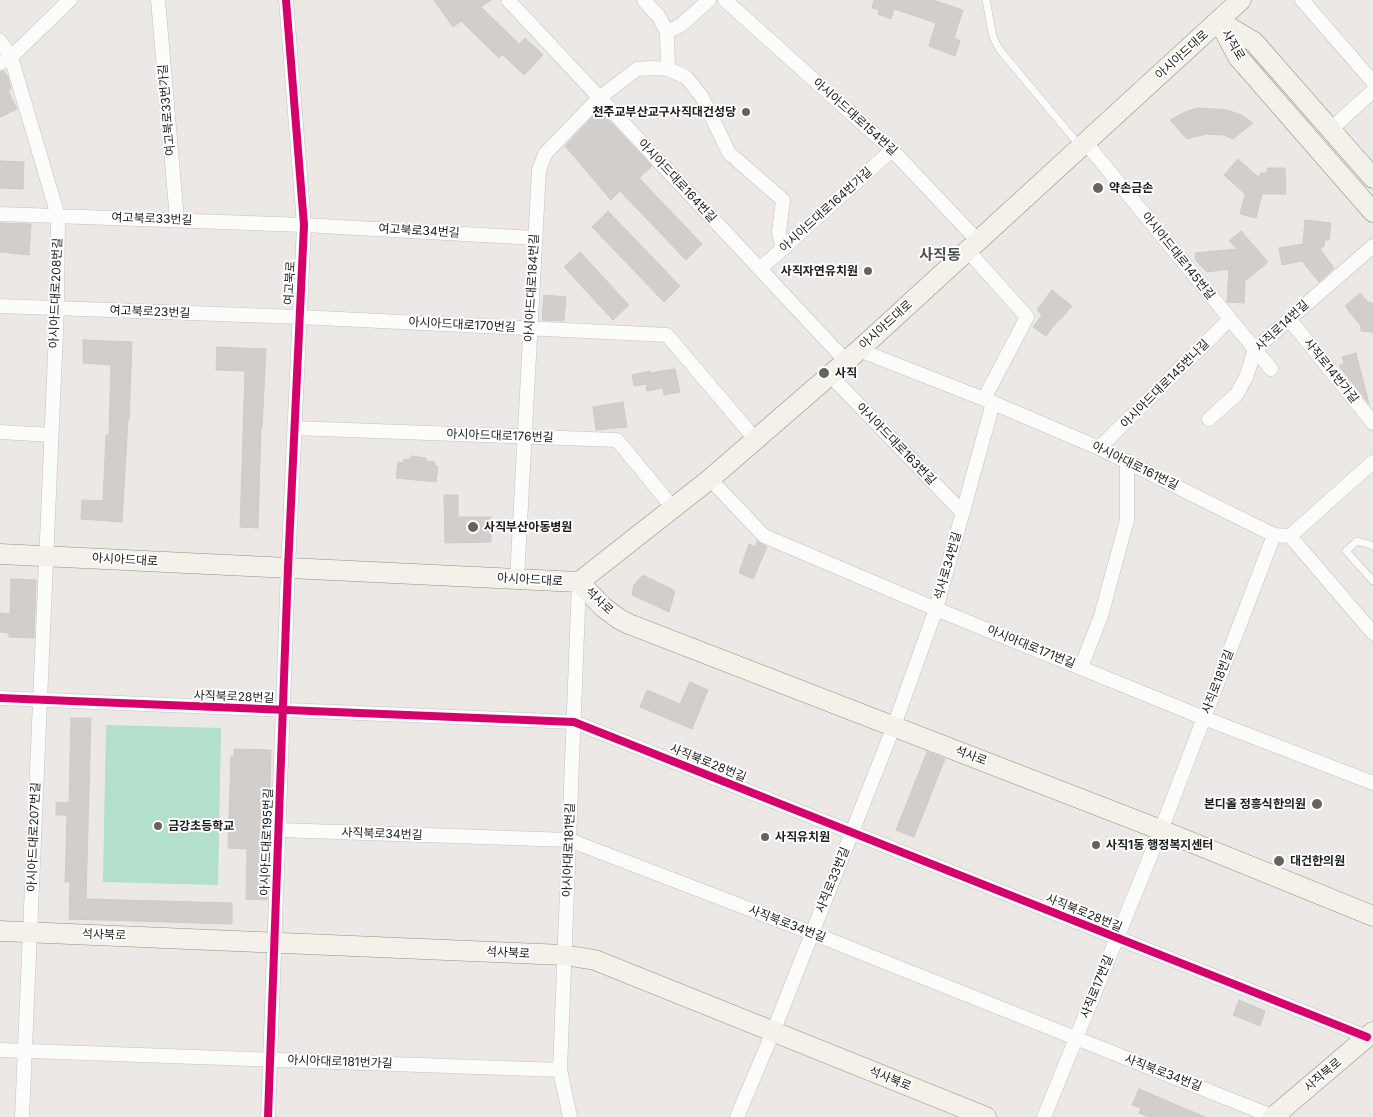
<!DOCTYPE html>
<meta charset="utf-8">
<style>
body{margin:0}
canvas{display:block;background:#ebe8e5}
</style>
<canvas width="1373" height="1117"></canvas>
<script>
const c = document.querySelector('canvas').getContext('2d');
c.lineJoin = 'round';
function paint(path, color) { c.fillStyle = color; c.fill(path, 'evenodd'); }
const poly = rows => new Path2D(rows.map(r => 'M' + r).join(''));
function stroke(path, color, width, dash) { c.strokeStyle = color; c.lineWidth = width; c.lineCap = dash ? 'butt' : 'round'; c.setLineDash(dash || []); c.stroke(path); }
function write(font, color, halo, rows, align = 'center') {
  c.font = font + ' Inter,"Noto Sans KR",sans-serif'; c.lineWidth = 4; c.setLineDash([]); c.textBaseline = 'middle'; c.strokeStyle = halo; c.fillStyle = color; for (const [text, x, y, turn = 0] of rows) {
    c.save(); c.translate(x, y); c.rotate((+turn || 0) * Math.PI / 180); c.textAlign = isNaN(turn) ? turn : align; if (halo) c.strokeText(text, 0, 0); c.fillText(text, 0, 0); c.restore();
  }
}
paint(poly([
 [106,725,221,728,218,885,103,882]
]), '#b2e0ca');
const building = poly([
 [434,0,491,0,481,7,519,44,525,38,543,55,524,75,502,54,499,58,461,21,453,27,434,0],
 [874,0,933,0,963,10,954,38,960,41,955,56,929,46,936,23,894,9,891,19,878,14,879,10,872,8,874,0],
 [4,71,8,77,11,89,8,91,17,109,0,117,0,72,4,71],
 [1199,108,1227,110,1241,115,1253,123,1233,139,1224,135,1206,134,1187,139,1170,120,1187,111,1199,108],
 [599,110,652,166,639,178,702,244,686,260,620,191,611,200,565,146,599,110],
 [1238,159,1258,177,1261,173,1267,173,1267,168,1285,168,1286,194,1262,194,1256,218,1240,214,1245,194,1224,175,1238,159],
 [0,161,24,162,23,189,0,188,0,161],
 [608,211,680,286,664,302,592,227,608,211],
 [1305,220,1331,223,1329,240,1325,240,1324,246,1320,249,1334,268,1319,282,1302,261,1282,265,1279,248,1303,244,1305,220],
 [0,223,31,224,29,255,0,252,0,223],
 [1241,231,1268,262,1245,281,1244,303,1227,302,1229,269,1207,272,1196,261,1195,253,1237,249,1229,241,1241,231],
 [580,252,629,305,613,320,564,267,580,252],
 [1052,290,1072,306,1061,319,1059,319,1046,336,1033,327,1042,315,1037,310,1052,290],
 [1360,293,1368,302,1373,303,1373,332,1361,331,1361,326,1345,306,1360,293],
 [544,295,566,297,564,321,542,320,544,295],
 [83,340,132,342,129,420,128,420,122,522,81,519,82,500,103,501,106,435,109,435,111,365,83,363,83,340],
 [217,347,266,349,262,427,261,427,258,528,240,527,245,371,216,370,217,347],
 [1356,353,1369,404,1339,366,1344,363,1342,357,1356,353],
 [675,369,680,392,664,395,663,388,647,391,646,384,634,386,632,375,650,371,650,373,675,369],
 [623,402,627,427,596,430,593,407,623,402],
 [411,456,426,458,426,461,435,462,435,466,438,466,436,482,396,478,398,462,403,463,404,459,411,460,411,456],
 [444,495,458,495,458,517,491,517,491,542,445,543,444,495],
 [757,541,767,547,753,579,739,573,749,544,755,547,757,541],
 [643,575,675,591,669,612,632,595,634,585,643,575],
 [11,579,36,580,34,638,9,637,9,633,0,632,0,613,10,614,11,579],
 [690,682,708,690,692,729,640,707,647,690,680,704,690,682],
 [71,718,91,718,86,899,232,903,232,924,69,919,70,882,65,882,67,815,56,815,56,802,69,803,71,718],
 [234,749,271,750,267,900,246,899,247,849,228,848,231,756,234,757,234,749],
 [927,752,945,759,914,837,896,830,927,752],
 [1239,1000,1265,1011,1260,1026,1233,1015,1239,1000],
 [1139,1089,1205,1117,1149,1117,1139,1113,1141,1108,1132,1105,1139,1089]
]);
paint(building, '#d2cecc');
stroke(building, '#cecac7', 1);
const lane = poly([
 [986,0,993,37,999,49,1080,146],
 [1373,546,1357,541,1346,551,1373,581]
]);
const street = poly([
 [158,0,177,220],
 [508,0,846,361],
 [644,0,659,17,667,32,668,69,686,77,702,97,729,153,783,200,779,232,783,249],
 [725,0,892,150,978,241],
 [1302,0,1373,82],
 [667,32,681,25,709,0],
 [0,41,11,57,58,216,57,308,22,1117],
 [0,63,11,57,70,0],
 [1330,130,1373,91],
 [1086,143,1271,369],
 [0,214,304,225,535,238],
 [968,251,1027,317,984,399],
 [760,269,892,150],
 [0,306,299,317,667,335,756,440],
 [1289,319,1373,423],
 [859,350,984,399,1099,448,1274,535,1290,536,1373,633],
 [830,375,963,513],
 [1209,419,1237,394,1247,375,1255,349,1373,246],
 [294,428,617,440,674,509],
 [0,432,51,435],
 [1099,448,1230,319],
 [710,479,764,536,936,609,1204,718,1373,783],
 [1290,536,1373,462],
 [517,579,539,170,545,154,599,98,637,69,652,68,668,69],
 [1081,667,1101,616,1127,520,1127,462],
 [0,698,574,722,1367,1037],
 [279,830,569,840,812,933,1274,1117],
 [0,1050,560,1070],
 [268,1117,288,568,304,225,286,0],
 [570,1117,560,1070,579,582],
 [737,1117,773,1032,894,726,936,609,993,403],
 [1044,1117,1161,830,1274,535]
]);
const secondary = poly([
 [1219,21,1238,57,1373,212],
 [1219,21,1254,42,1373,178],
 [0,554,579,582,710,479,859,350,1241,0],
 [579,582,603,607,619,619,629,624,1161,830,1373,916],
 [0,931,564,955,595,960,986,1117],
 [1273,1117,1373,1032]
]);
stroke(lane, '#c3c2c1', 8);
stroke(street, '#c3c2c1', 15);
stroke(secondary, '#94937e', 21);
stroke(lane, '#fcfcfb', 7);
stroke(street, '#fcfcfb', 14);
stroke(secondary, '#f3f1e9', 20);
stroke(poly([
 [0,698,574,722,1367,1037],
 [268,1117,288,568,304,225,286,0]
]), '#d6006c', 8);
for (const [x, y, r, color] of [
 [746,112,5,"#646362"],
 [1098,188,6,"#646362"],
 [868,271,5,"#646362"],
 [824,373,6,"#646362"],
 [473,527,6,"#646362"],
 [1317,804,6,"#646362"],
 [158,826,5,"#646362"],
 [765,837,5,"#646362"],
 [1096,845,5,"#646362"],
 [1279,861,6,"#646362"]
]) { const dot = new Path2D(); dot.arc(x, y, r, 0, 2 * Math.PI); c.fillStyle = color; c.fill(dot); stroke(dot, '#fff', 2); }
write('12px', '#1c1c1c', '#fff', [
 ["사직로",1233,45,59],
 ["아시아드대로",1182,55,-42],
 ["여고북로33번가길",167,110,-95],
 ["아시아드대로154번길",855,117,42],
 ["아시아드대로164번길",677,181,47],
 ["아시아드대로164번가길",826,210,-42],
 ["여고북로33번길",152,219,2],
 ["여고북로34번길",419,231,3],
 ["아시아드대로145번길",1178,256,51],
 ["여고북로",290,283,-87],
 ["아시아드대로184번길",532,288,-87],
 ["아시아드대로208번길",56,293,-88],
 ["여고북로23번길",150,312,2],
 ["아시아드대로170번길",462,325,3],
 ["아시아드대로",886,325,-42],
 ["사직로14번길",1282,326,-43],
 ["사직로14번가길",1331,371,51],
 ["아시아드대로145번나길",1165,384,-45],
 ["아시아드대로176번길",500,436,2],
 ["아시아드대로163번길",896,444,46],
 ["아시아대로161번길",1135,466,26],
 ["아시아드대로",125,560,3],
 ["석사로34번길",948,566,-74],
 ["아시아드대로",530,580,3],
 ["석사로",599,601,43],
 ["아시아대로171번길",1031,647,22],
 ["사직로18번길",1218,682,-69],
 ["사직북로28번길",234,697,2],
 ["석사로",971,756,21],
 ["사직북로28번길",708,763,22],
 ["사직북로34번길",382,834,2],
 ["아시아드대로207번길",34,837,-88],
 ["아시아드대로195번길",267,842,-88],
 ["아시아대로181번길",569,850,-88],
 ["사직로33번길",833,880,-68],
 ["사직북로28번길",1084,913,22],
 ["사직북로34번길",787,924,21],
 ["석사북로",104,935,2],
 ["석사북로",508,953,3],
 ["사직로17번길",1097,987,-68],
 ["아시아대로181번가길",340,1062,2],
 ["사직북로34번길",1163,1073,21],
 ["사직북로",1323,1075,-40],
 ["석사북로",890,1079,22]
]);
write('bold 12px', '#1c1c1c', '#fff', [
 ["천주교부산교구사직대건성당",736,112,"right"],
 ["약손금손",1109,188],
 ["사직자연유치원",858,271,"right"],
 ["사직",835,373],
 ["사직부산아동병원",484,527],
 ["본디올 정흥식한의원",1306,804,"right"],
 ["금강초등학교",168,826],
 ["사직유치원",775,837],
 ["사직1동 행정복지센터",1106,845],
 ["대건한의원",1290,861]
], 'left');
write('bold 15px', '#4f4f4f', '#fff', [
 ["사직동",940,255]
]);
</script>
